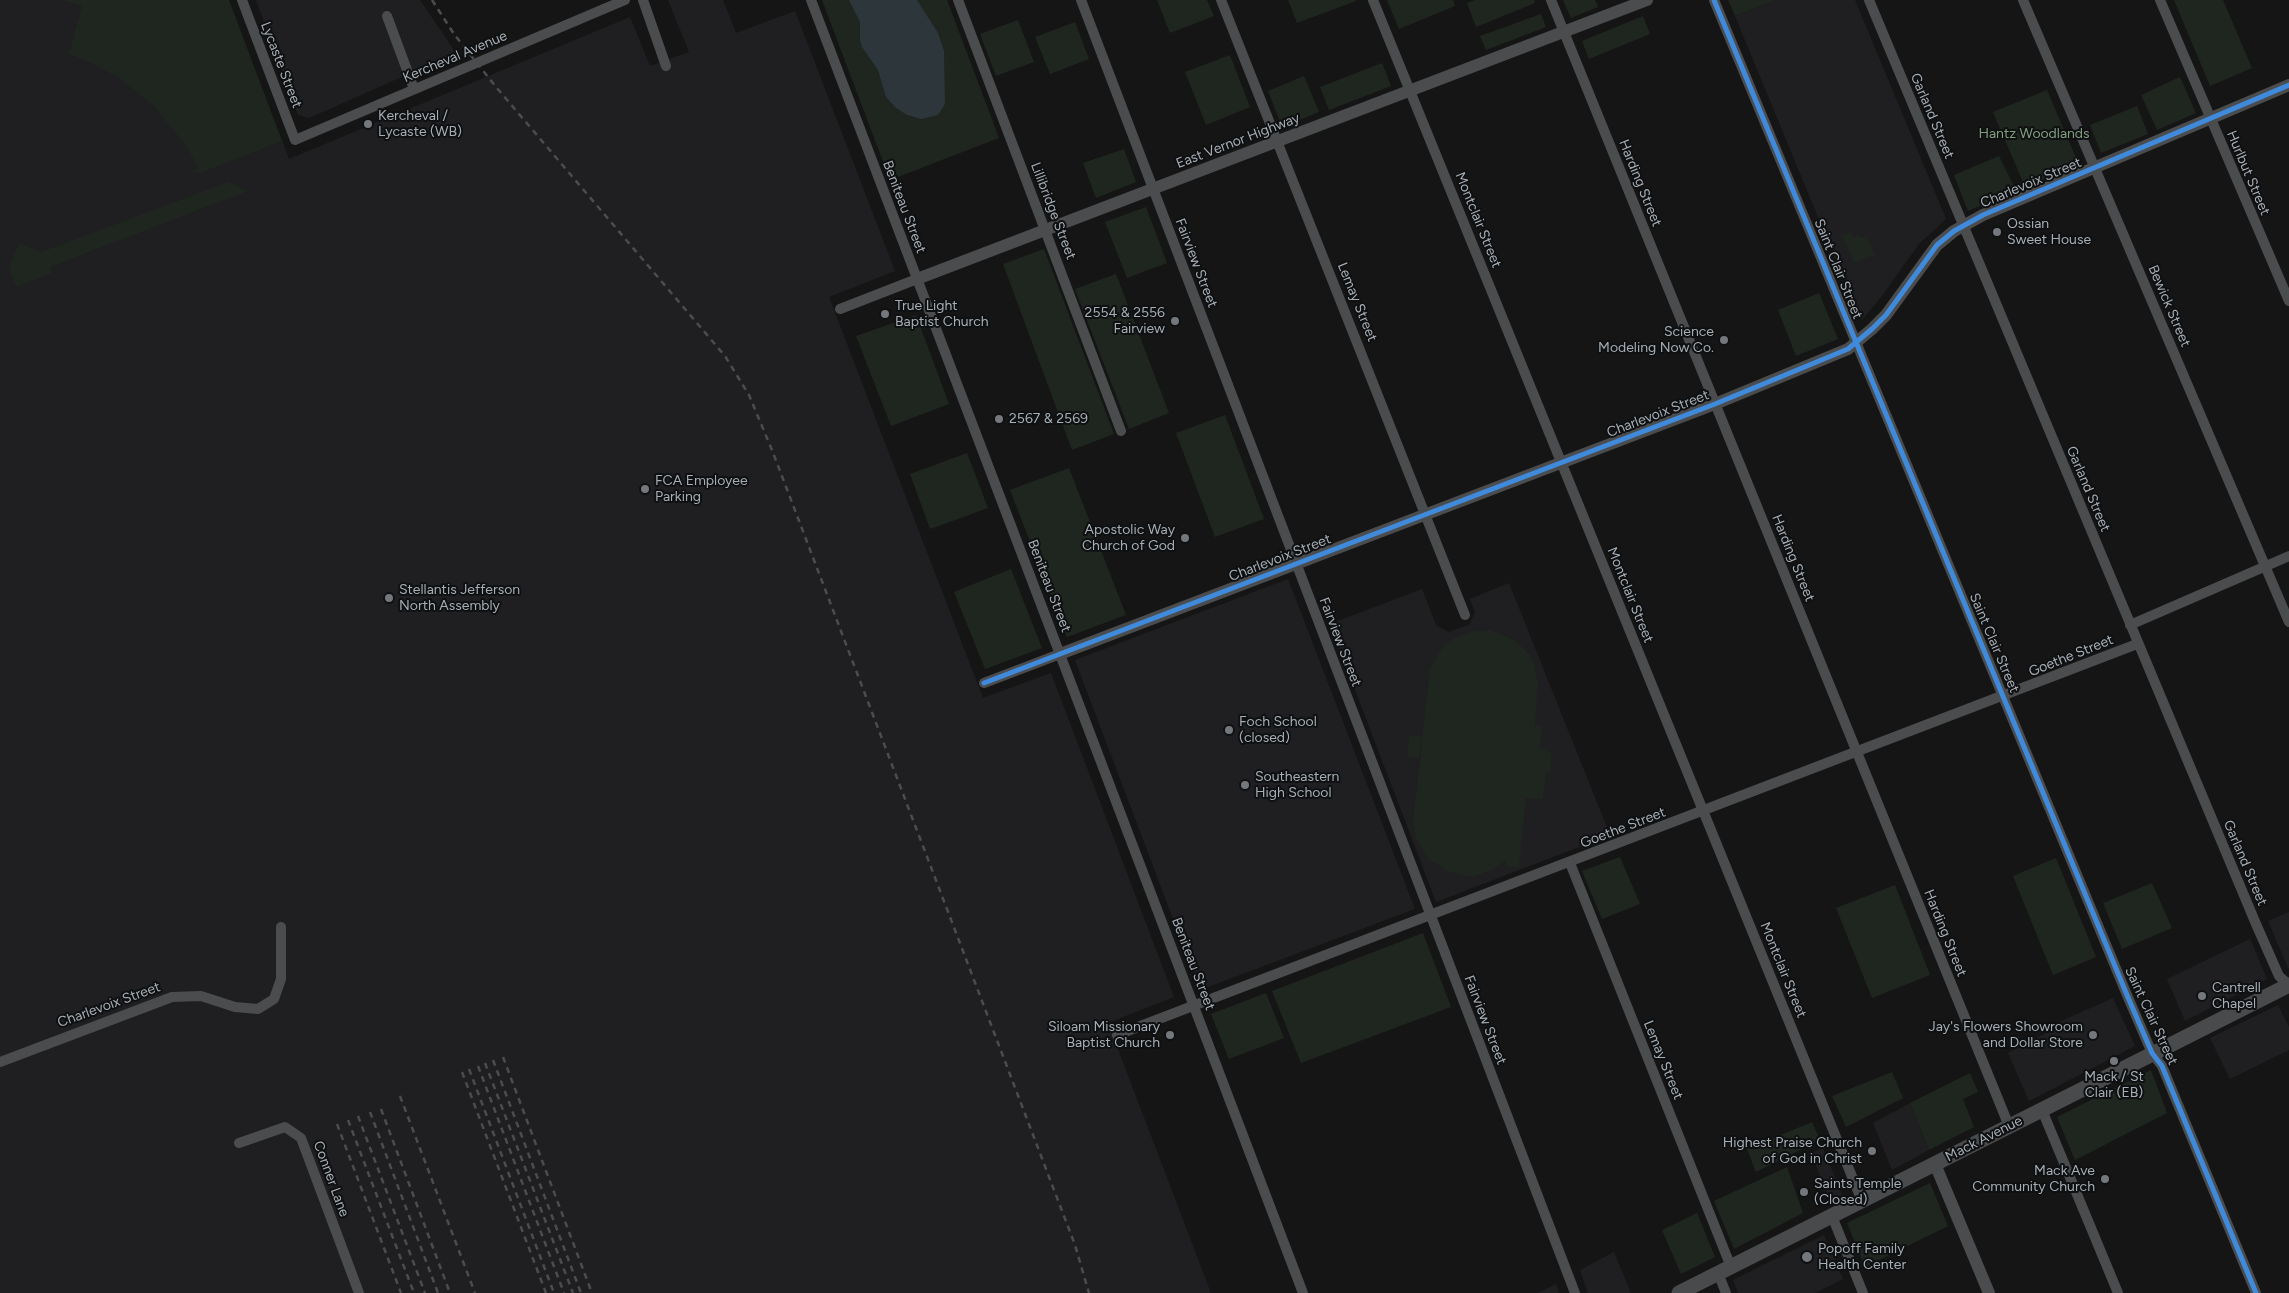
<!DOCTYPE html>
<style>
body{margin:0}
canvas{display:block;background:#151515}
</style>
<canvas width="2289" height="1293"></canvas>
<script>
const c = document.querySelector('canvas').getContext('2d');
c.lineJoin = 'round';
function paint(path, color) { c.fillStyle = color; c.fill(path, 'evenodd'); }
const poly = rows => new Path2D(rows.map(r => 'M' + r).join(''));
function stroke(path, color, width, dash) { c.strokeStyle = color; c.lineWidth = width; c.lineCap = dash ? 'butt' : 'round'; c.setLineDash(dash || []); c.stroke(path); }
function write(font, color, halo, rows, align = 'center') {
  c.font = font + ' Figtree,sans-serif'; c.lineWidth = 4; c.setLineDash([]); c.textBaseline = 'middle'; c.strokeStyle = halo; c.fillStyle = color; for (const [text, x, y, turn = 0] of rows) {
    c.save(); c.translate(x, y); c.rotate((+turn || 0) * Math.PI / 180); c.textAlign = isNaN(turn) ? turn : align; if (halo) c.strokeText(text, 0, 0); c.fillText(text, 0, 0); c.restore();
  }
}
paint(poly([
 [0,0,228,0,289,159,630,17,650,66,689,52,668,0,723,0,736,33,795,11,895,271,829,297,983,698,1051,673,1174,997,1108,1023,1211,1293,0,1293],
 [256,0,420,0,456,53,309,118,298,115],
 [1776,0,1855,0,1946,219,1919,244,1881,297,1861,321,1735,16],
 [1288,579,1415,909,1200,990,1075,660],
 [1509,583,1610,835,1436,902,1330,624,1422,589,1436,625,1448,632,1469,625,1475,612,1470,599],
 [2289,912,2289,968,2288,968,2268,921],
 [2250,939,2267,979,2185,1021,2167,979],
 [2113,998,2135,1046,2029,1101,2008,1053,2048,1032,2059,1022],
 [2278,1005,2289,1027,2289,1050,2230,1079,2210,1038],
 [1910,1103,1929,1150,1892,1170,1873,1123],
 [1823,1148,1842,1195,1830,1200,1811,1153],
 [1824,1235,1843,1279,1815,1293,1738,1293,1733,1280],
 [1614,1252,1631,1293,1588,1293,1580,1270],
 [1556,1284,1559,1293,1538,1293]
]), '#1f1f21');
paint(poly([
 [61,0,229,0,282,141,200,173,194,172,199,169,187,147,154,106,119,78,85,60,69,54,82,6],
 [822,0,947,0,999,138,890,180],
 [1157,0,1207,0,1214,16,1170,33],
 [1288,0,1355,0,1356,1,1297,23],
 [1387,0,1453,0,1455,6,1399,29],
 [1475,0,1534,0,1535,3,1476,27,1467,3],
 [1563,0,1595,0,1598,7,1571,18],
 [1728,0,1776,0,1735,16],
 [2174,0,2223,0,2252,68,2210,86],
 [1541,14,1546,27,1486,50,1480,36],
 [1643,16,1650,34,1589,59,1582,41],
 [1018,20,1034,62,996,76,980,34],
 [1075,22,1089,59,1050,74,1035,37],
 [1230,55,1250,107,1206,125,1185,72],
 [1382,63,1391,86,1329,110,1320,87],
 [1304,76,1319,112,1282,127,1268,91],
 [2180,77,2196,113,2157,130,2141,95],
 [2047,90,2079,165,2025,187,1993,112],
 [2137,106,2148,134,2101,153,2090,125],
 [1124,149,1136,182,1096,198,1083,163],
 [1999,156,2016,190,1968,211,1954,175],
 [228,182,248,191,50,267,52,273,16,287,9,268,19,243,41,252],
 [1146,207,1167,263,1127,278,1105,222],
 [1851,232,1853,237,1860,235,1861,238,1867,236,1875,255,1854,263,1842,236],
 [1044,249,1114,434,1072,450,1003,264],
 [1116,274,1169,413,1129,429,1075,289],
 [1819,293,1838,339,1796,356,1778,310],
 [916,315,949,404,891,426,856,336],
 [1225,415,1264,519,1215,537,1176,433],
 [967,453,988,508,930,529,910,474],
 [1069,468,1126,615,1067,637,1010,490],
 [1011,569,1042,648,985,669,954,592],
 [1490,630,1513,639,1525,650,1533,661,1538,684,1535,725,1542,726,1540,748,1548,749,1548,752,1552,752,1550,771,1546,771,1543,799,1526,798,1519,868,1506,866,1506,860,1492,870,1474,876,1465,876,1447,871,1428,858,1417,841,1413,823,1430,668,1443,647,1455,638,1475,631],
 [1409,735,1421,736,1419,758,1407,757],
 [1620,857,1640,904,1602,919,1582,871],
 [2056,858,2096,957,2053,975,2013,876],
 [2152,883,2172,928,2122,949,2103,903],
 [1895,885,1930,975,1872,998,1836,908],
 [1423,933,1451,1007,1301,1063,1272,991],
 [1266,993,1284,1038,1229,1059,1211,1014],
 [2151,1070,2167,1113,2075,1160,2057,1117],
 [1892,1072,1903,1098,1846,1127,1832,1096],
 [1970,1073,1978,1092,1963,1099,1974,1127,1929,1150,1910,1103],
 [1812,1122,1820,1140,1756,1172,1747,1149],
 [1787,1167,1803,1213,1734,1249,1714,1201],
 [1930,1183,1948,1226,1865,1267,1847,1223],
 [1697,1213,1715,1257,1681,1274,1662,1230]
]), '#1f251f');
paint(poly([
 [849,0,917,0,938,33,944,51,945,104,938,115,921,119,907,115,895,107,886,97,878,70,862,47,860,40,860,22]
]), '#2d363a');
stroke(poly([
 [242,0,295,140,625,0],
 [643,0,666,66],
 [811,0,1303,1293],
 [958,0,1121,431],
 [1081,0,1575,1293],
 [1221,0,1465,615],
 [1373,0,1862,1201],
 [1551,0,2009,1126],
 [1714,0,2127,995,2152,1053,2162,1066,2256,1293],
 [1869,0,2256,924,2279,976,2289,985],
 [2023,0,2289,622],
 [2160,0,2289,301],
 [387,16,414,89],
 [840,309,917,279],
 [2130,625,2289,556],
 [984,683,1060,654],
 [1570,863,1731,1267],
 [1117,1035,2137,644],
 [0,1062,172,997,201,996,235,1007,258,1009,274,999,281,979,281,927],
 [2042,1110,2118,1293],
 [239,1143,285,1127,301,1138,359,1293],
 [1832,1216,1863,1293],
 [1718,1273,1726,1293]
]), '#4a4c4e', 10);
stroke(poly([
 [917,279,1647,0],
 [1060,654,1715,404,1848,349,1872,329,1886,315,1937,245,1954,231,1983,215,2289,85],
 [1935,1164,1989,1293]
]), '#4a4c4e', 12);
stroke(poly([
 [1679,1293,2289,985]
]), '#494a4c', 15);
stroke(poly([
 [432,0,454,34,496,87,725,356,749,395,772,450,1075,1245,1089,1293],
 [503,1057,592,1293],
 [493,1060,581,1293],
 [485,1063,573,1293],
 [478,1066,564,1293],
 [469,1069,554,1293],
 [462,1072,546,1293],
 [400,1096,475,1293],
 [381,1109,450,1293],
 [370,1112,438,1293],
 [358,1116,425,1293],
 [348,1120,414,1293],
 [337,1124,401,1293]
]), '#4b4c4e', 2.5, [6, 5]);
stroke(poly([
 [1714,0,2127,995,2152,1053,2162,1066,2256,1293],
 [984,683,1715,404,1848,349,1872,329,1886,315,1937,245,1954,231,1983,215,2289,85]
]), '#408adc', 5);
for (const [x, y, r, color] of [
 [368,124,5,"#74787d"],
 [1997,232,5,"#74787d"],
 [885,314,5,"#74787d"],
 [1175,321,5,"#74787d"],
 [1724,340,5,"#74787d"],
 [999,419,5,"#74787d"],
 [645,489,5,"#74787d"],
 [1185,538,5,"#74787d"],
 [389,598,5,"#74787d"],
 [1229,730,5,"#74787d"],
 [1245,785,5,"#74787d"],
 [2202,996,5,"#74787d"],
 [1170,1035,5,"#74787d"],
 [2093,1035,5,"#74787d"],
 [2114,1061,5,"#74787d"],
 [1872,1151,5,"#74787d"],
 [2105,1179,5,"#74787d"],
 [1804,1192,5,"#74787d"],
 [1807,1257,6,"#74787d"]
]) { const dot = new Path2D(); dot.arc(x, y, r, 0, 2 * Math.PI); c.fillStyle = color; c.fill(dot); stroke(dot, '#0f1011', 2); }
write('14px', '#a7aeb5', '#0f1011', [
 ["Kercheval Avenue",455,57,-23],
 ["Lycaste Street",281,65,69],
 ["Garland Street",1932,116,67],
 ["East Vernor Highway",1238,141,-21],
 ["Hurlbut Street",2248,173,67],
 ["Harding Street",1640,183,68],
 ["Charlevoix Street",2031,183,-23],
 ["Beniteau Street",904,207,69],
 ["Lillibridge Street",1053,211,69],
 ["Montclair Street",1478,220,68],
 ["Fairview Street",1196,263,69],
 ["Saint Clair Street",1838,269,68],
 ["Lemay Street",1357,302,68],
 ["Bewick Street",2169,306,67],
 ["Charlevoix Street",1658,414,-21],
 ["Garland Street",2088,489,67],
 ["Charlevoix Street",1280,558,-21],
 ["Harding Street",1793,558,68],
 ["Beniteau Street",1049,586,69],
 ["Montclair Street",1630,595,68],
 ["Fairview Street",1340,642,69],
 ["Saint Clair Street",1994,643,67],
 ["Goethe Street",2071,656,-22],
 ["Goethe Street",1623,828,-21],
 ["Garland Street",2245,863,67],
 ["Harding Street",1945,933,68],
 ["Beniteau Street",1193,964,69],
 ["Montclair Street",1783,970,68],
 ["Charlevoix Street",109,1005,-20],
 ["Saint Clair Street",2151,1016,65],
 ["Fairview Street",1485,1020,69],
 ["Lemay Street",1663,1060,68],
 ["Mack Avenue",1984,1139,-27],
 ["Conner Lane",331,1179,70]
]);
write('14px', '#a7aeb5', '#0f1011', [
 ["Kercheval /",378,116],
 ["Lycaste (WB)",378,132],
 ["Ossian",2007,224],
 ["Sweet House",2007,240],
 ["True Light",895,306],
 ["Baptist Church",895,322],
 ["2554 & 2556",1165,313,"right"],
 ["Fairview",1165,329,"right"],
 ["Science",1714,332,"right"],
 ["Modeling Now Co.",1714,348,"right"],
 ["2567 & 2569",1009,419],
 ["FCA Employee",655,481],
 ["Parking",655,497],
 ["Apostolic Way",1175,530,"right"],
 ["Church of God",1175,546,"right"],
 ["Stellantis Jefferson",399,590],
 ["North Assembly",399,606],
 ["Foch School",1239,722],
 ["(closed)",1239,738],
 ["Southeastern",1255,777],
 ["High School",1255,793],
 ["Cantrell",2212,988],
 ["Chapel",2212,1004],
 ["Siloam Missionary",1160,1027,"right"],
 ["Baptist Church",1160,1043,"right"],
 ["Jay's Flowers Showroom",2083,1027,"right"],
 ["and Dollar Store",2083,1043,"right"],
 ["Mack / St",2114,1077,"center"],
 ["Clair (EB)",2114,1093,"center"],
 ["Highest Praise Church",1862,1143,"right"],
 ["of God in Christ",1862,1159,"right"],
 ["Mack Ave",2095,1171,"right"],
 ["Community Church",2095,1187,"right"],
 ["Saints Temple",1814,1184],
 ["(Closed)",1814,1200],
 ["Popoff Family",1818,1249],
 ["Health Center",1818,1265]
], 'left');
write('14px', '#839f7f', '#0f1011', [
 ["Hantz Woodlands",2034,134]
]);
</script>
